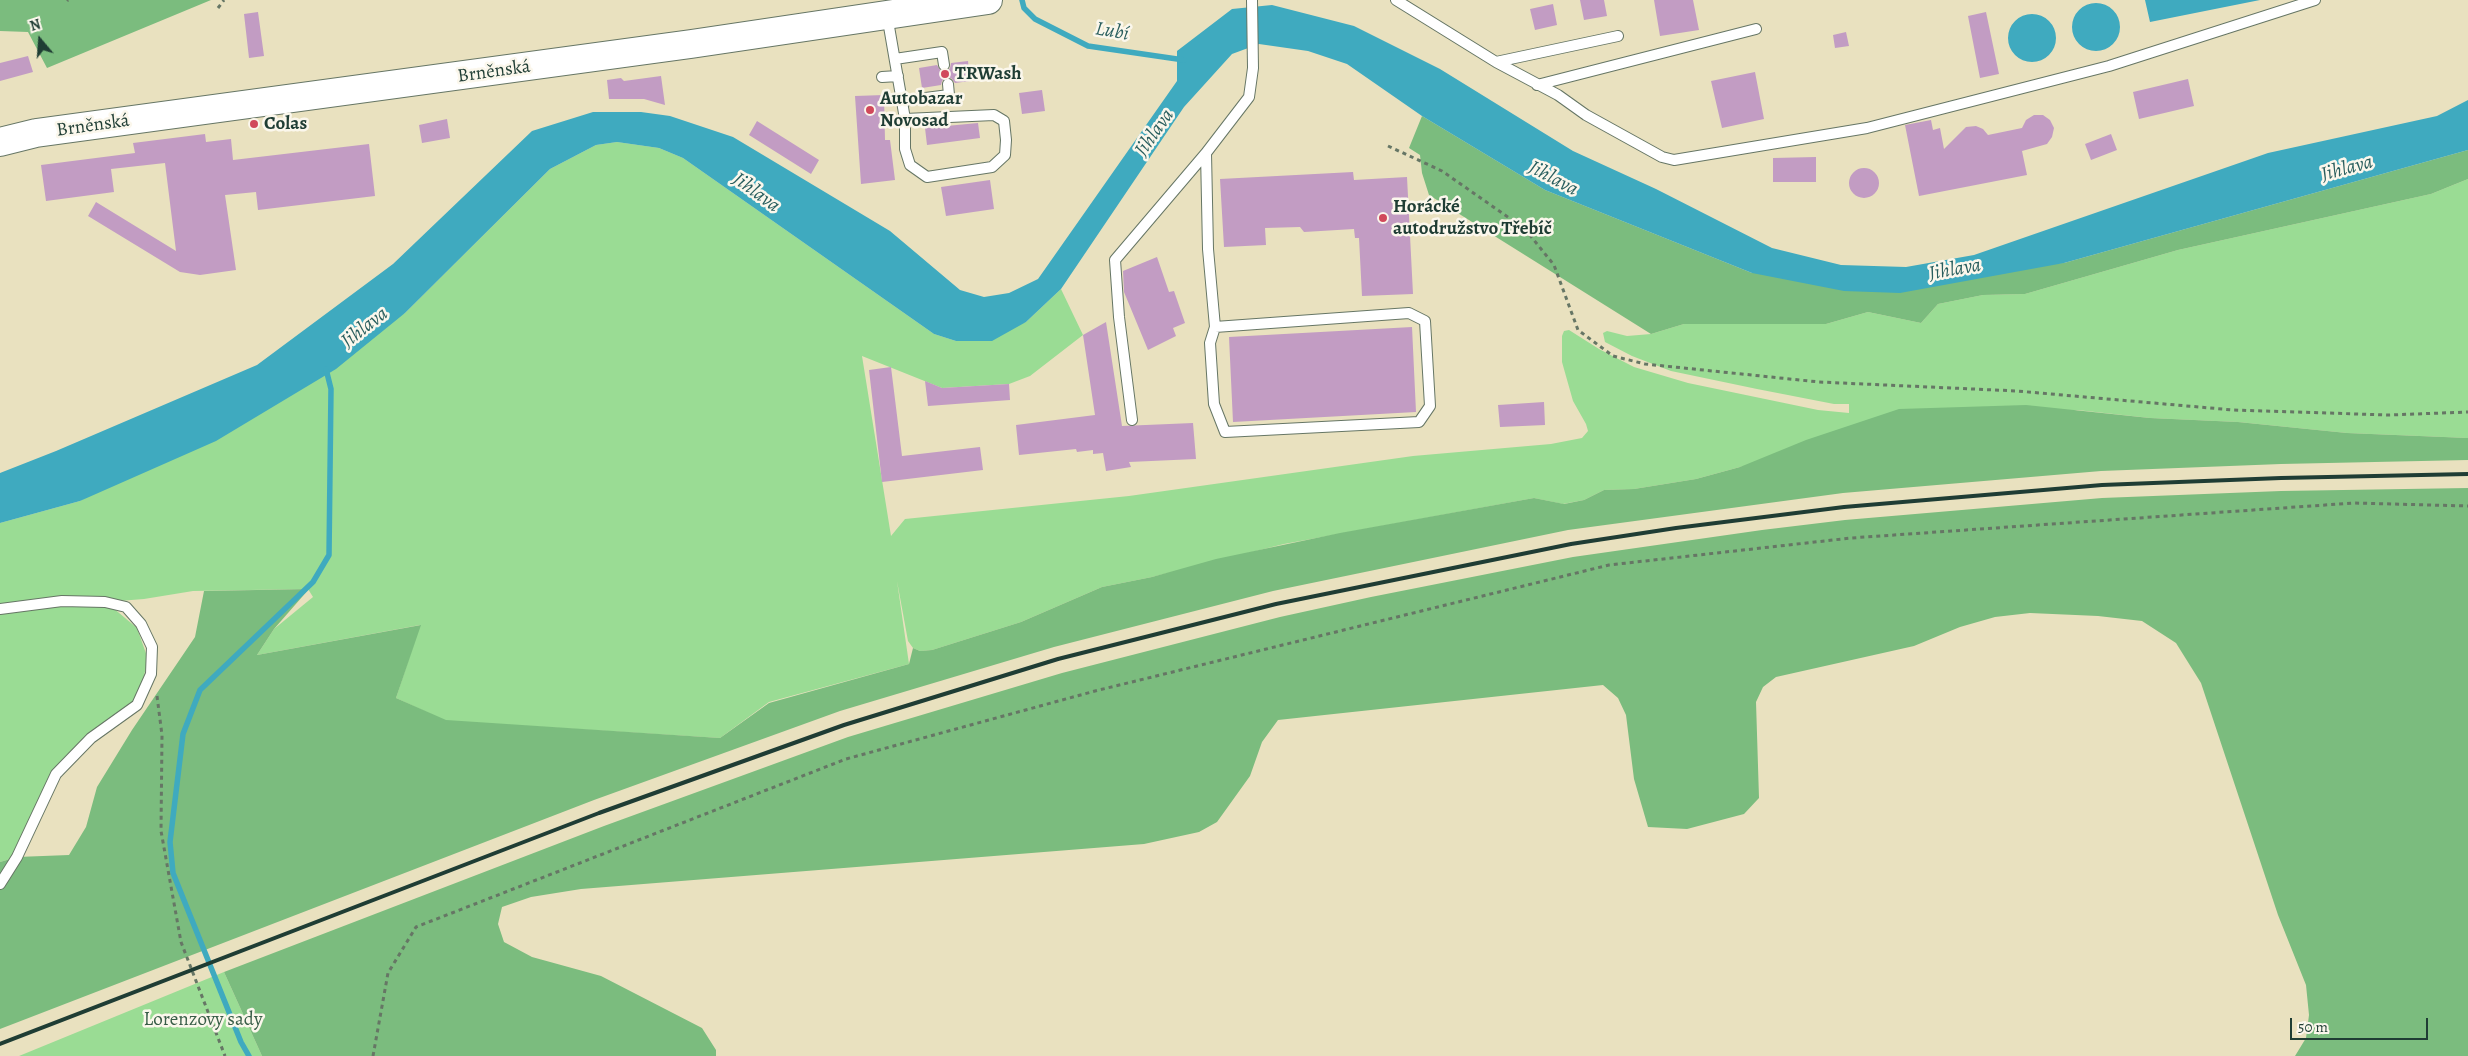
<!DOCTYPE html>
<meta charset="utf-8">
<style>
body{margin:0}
#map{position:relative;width:2468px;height:1056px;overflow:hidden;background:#e9e1bf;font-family:Alegreya,serif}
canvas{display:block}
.north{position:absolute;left:15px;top:15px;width:50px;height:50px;-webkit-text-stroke:4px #fbf7ec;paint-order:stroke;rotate:342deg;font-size:14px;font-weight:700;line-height:20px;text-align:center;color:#1f3d34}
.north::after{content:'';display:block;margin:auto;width:18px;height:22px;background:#1f3d34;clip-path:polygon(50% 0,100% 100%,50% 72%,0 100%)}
.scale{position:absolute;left:2290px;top:1018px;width:138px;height:22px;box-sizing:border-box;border:2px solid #1f3d34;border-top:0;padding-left:6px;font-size:15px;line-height:18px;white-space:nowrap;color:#1f3d34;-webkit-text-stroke:4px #fbf7ec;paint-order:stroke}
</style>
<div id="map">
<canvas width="2468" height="1056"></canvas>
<div class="north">N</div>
<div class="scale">50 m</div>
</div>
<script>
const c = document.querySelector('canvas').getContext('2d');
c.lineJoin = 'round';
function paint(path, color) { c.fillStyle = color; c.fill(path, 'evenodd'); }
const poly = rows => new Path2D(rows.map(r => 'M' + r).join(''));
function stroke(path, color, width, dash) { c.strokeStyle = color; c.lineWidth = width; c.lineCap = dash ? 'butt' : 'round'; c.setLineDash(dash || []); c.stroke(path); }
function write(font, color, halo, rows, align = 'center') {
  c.font = font + ' Alegreya,serif'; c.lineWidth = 5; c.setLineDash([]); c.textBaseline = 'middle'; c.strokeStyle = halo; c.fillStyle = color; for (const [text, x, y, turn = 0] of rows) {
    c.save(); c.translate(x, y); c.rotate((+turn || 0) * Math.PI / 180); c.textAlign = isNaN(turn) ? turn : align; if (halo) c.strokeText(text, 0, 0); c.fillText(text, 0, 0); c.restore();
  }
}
paint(poly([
 [617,142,659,148,683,158,934,334,956,341,1026,322,1061,289,1083,335,1030,376,1009,384,942,388,862,356,891,536,905,519,1129,496,1413,456,1551,444,1582,438,1588,431,1586,424,1573,401,1562,362,1562,336,1564,331,1569,330,1599,349,1634,367,1688,383,1818,410,1849,413,1849,404,1834,404,1757,389,1671,371,1632,356,1605,342,1603,333,1607,331,1627,336,1651,334,1684,324,1826,324,1868,312,1921,323,1938,304,1983,295,2025,294,2178,250,2431,194,2468,179,2468,438,2347,433,2238,422,2150,418,2077,410,1740,467,1696,479,1634,489,1604,490,1584,500,1563,504,1534,498,1284,544,1152,577,1102,587,1021,622,932,650,920,651,913,648,908,641,897,581,909,664,769,702,720,738,446,721,396,698,420,625,257,655,274,629,313,597,308,589,193,591,144,599,106,602,137,628,148,659,137,705,56,774,17,857,0,862,0,523,80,501,405,313,550,169,596,145],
 [224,972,262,1056,19,1056]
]), '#9adc94');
paint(poly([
 [0,0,211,0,47,68,28,32,0,31],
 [1422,116,1545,190,1752,273,2064,263,2468,150,2468,179,2431,194,2178,250,2025,294,1983,295,1938,304,1921,323,1868,312,1826,324,1684,324,1651,334,1429,195,1422,173,1420,155,1409,148],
 [2026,405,2150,418,2238,422,2347,433,2468,438,2468,460,2281,464,2101,471,1843,493,1568,530,1273,591,1054,647,840,711,594,800,0,1029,0,862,17,857,69,855,86,827,97,787,132,730,195,637,204,591,309,589,274,629,257,655,421,625,396,698,446,720,720,738,769,703,909,664,913,648,920,651,932,650,1021,622,1102,587,1152,577,1216,559,1340,533,1534,498,1564,504,1584,500,1604,490,1634,489,1696,479,1740,467,1806,440,1899,409],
 [2468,488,2468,1056,2295,1056,2306,1038,2309,1015,2306,985,2278,915,2201,683,2176,643,2142,621,2098,616,2030,613,1995,617,1960,627,1914,646,1776,677,1763,687,1756,702,1759,798,1744,814,1687,829,1648,827,1634,779,1626,715,1618,698,1603,685,1278,720,1262,742,1250,776,1217,822,1199,832,1144,844,581,889,531,897,502,907,498,924,504,942,532,957,601,976,702,1028,716,1050,716,1056,262,1056,224,972,604,826,848,737,1062,673,1280,617,1371,597,1573,557,1762,530,1845,520,2102,498,2281,491]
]), '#7bbc7e');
paint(poly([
 [2145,0,2260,0,2150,22],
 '2072 27a24 24 0 1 1 48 0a24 24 0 1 1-48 0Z',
 [1272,5,1354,26,1440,69,1573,151,1656,189,1772,248,1841,265,1906,267,1974,255,2268,153,2437,116,2468,100,2468,150,2064,263,1900,293,1844,291,1752,273,1545,190,1422,116,1347,64,1308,51,1259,44,1232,54,1184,107,1061,289,1026,322,992,341,956,341,934,334,683,158,659,148,617,142,596,145,550,169,405,313,336,369,216,441,80,501,0,523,0,473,56,451,257,365,393,264,532,131,593,112,641,112,670,116,733,137,890,231,960,290,984,297,1009,293,1038,279,1177,81,1177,51,1232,9],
 '2008 38a24 24 0 1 1 48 0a24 24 0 1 1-48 0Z'
]), '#3faabf');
stroke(poly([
 [1022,0,1024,8,1035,19,1088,46,1184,60],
 [249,1056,241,1042,173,873,170,842,183,734,200,690,313,582,329,555,331,389,326,369]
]), '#3faabf', 5.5);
paint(poly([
 [1580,0,1604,0,1607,16,1584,20],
 [1654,0,1693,0,1699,30,1660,36],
 [1553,4,1557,25,1535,30,1530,9],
 [258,12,264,56,249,58,244,14],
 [1986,12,1999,74,1980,78,1968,16],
 [1846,32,1849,46,1835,48,1833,35],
 [28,56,33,72,0,81,0,63],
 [968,61,970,81,955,83,951,78,947,77,942,81,941,85,922,88,919,68,937,65,941,71,946,72,950,68,951,63],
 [1755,72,1764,119,1722,128,1711,81],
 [661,76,665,105,644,99,609,99,607,80,621,78,624,81],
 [2188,79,2194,106,2139,119,2133,92],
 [1042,90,1045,111,1022,114,1019,93],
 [884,95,885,140,890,140,895,180,861,184,855,96],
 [2034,115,2043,115,2050,120,2054,128,2052,137,2047,144,2022,151,2027,175,1919,196,1905,125,1931,120,1933,130,1940,128,1944,149,1966,127,1976,126,1983,129,1988,135,2022,128,2026,120],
 [447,119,450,138,422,143,419,125],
 [757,121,819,160,811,174,749,135],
 [978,123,980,138,927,145,925,128],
 [205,134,206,142,231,139,233,160,369,144,375,196,258,210,256,192,225,195,236,270,200,275,180,272,88,216,96,202,176,251,165,163,111,169,114,192,46,201,41,165,135,153,133,143],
 [2111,134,2117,150,2091,160,2085,144],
 [1816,157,1816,182,1773,182,1773,158],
 '1849 183a15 15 0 1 1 30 0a15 15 0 1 1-30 0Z',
 [1353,172,1354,180,1407,177,1413,294,1362,296,1359,238,1355,238,1354,229,1304,232,1300,227,1265,228,1266,245,1224,247,1220,179],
 [990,180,994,209,946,216,941,187],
 [1157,257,1169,292,1174,291,1185,323,1173,328,1176,336,1148,350,1124,292,1123,271],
 [1106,322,1122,426,1193,423,1196,459,1129,462,1131,467,1106,471,1103,453,1093,454,1093,450,1077,452,1076,449,1019,455,1016,425,1095,415,1083,335],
 [1412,327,1416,412,1233,422,1229,337],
 [891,367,902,456,980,447,983,470,882,482,869,370],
 [925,381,942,388,1009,384,1010,400,928,406],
 [1544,402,1545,425,1500,427,1498,405]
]), '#c29cc3');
const service = poly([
 [1396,0,1496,62,1558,95,1586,115,1662,157,1674,160,1867,128,2109,66,2315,0],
 [887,15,905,119,905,149,910,165,927,177,992,167,1005,155,1006,140,1004,121,994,115,905,119],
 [895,59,942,52,944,65],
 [1496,62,1618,36],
 [882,77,898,76],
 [1537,85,1756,29],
 [902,101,949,95,948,84],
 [1215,327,1409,313,1425,321,1430,406,1419,422,1225,432,1214,404,1210,343,1215,327,1208,249,1206,153,1249,97,1253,68,1252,0],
 [1132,420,1119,317,1115,260,1206,153],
 [0,609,62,601,105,602,126,607,141,624,152,647,151,674,137,705,91,738,56,774,17,857,0,884]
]);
const primary = poly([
 [0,142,36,133,691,44,988,0]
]);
stroke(service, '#667665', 12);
stroke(primary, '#667665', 30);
stroke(poly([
 [67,1,68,0],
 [218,8,224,0],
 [1388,146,1442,171,1525,229,1554,265,1578,330,1613,356,1645,364,1819,382,2017,391,2233,410,2389,415,2468,412],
 [157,696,162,735,161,831,181,942,225,1056],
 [373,1056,388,973,416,927,846,759,1095,691,1609,565,1851,538,2354,503,2468,506]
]), '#667665', 3, [4, 4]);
stroke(service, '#fff', 10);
stroke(primary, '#fff', 28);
stroke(poly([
 [0,1044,599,813,844,725,1058,659,1276,604,1571,544,1676,528,1844,507,2102,485,2281,478,2468,474]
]), '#1f3d34', 4);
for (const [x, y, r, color] of [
 [945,74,5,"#d1495b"],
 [870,110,5,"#d1495b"],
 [254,124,5,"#d1495b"],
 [1383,218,5,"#d1495b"]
]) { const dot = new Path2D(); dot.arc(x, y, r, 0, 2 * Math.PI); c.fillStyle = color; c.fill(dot); stroke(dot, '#fbf7ec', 2); }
write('19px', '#1f3d34', '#fbf7ec', [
 ["Brněnská",494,72,-8],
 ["Brněnská",93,126,-8]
]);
write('bold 19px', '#1f3d34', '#fbf7ec', [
 ["TRWash",955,74],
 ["Autobazar",880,99],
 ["Novosad",880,121],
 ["Colas",264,124],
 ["Horácké",1393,207],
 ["autodružstvo Třebíč",1393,229]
], 'left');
write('19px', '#385d47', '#fbf7ec', [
 ["Lorenzovy sady",203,1020]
]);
write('italic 20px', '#295e5e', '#fbf7ec', [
 ["Lubí",1112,32,10],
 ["Jihlava",1155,133,-55],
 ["Jihlava",2347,169,-15],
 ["Jihlava",1553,179,28],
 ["Jihlava",756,193,36],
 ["Jihlava",1955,270,-10],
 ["Jihlava",365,328,-38]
]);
</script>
